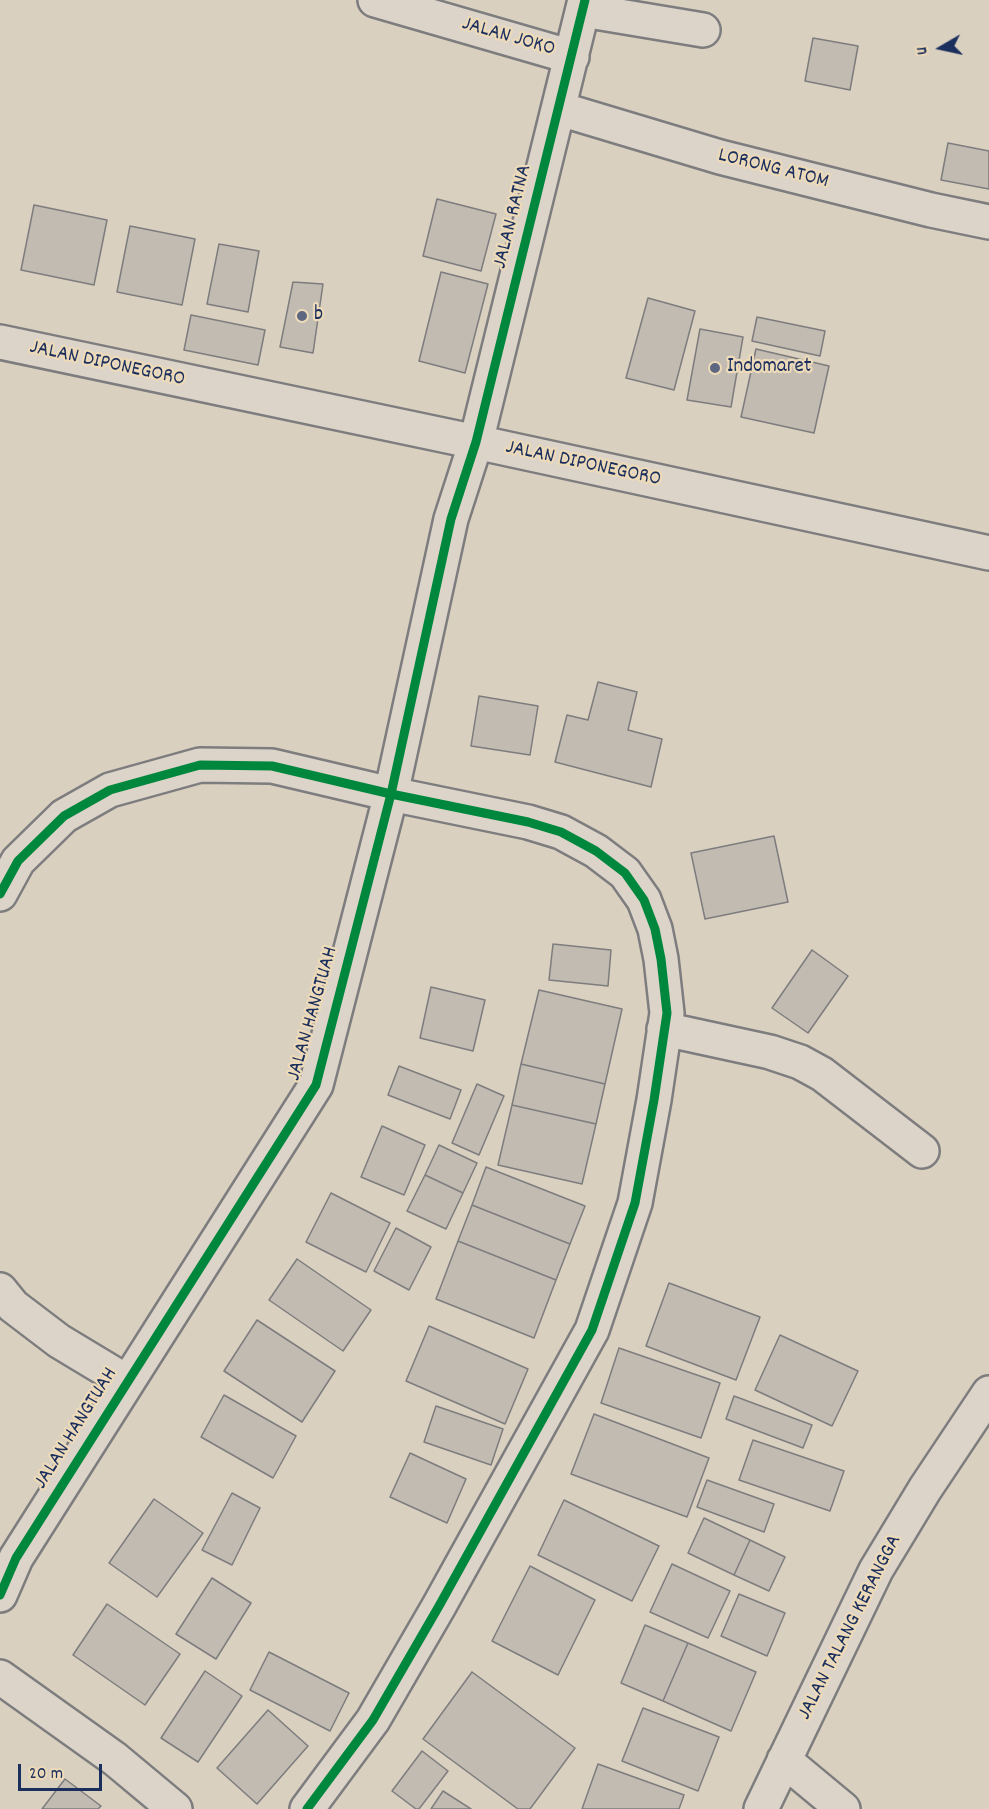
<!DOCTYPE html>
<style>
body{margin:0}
#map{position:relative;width:989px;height:1809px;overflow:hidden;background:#dad0bf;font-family:Dekko,sans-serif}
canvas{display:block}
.north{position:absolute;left:911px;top:18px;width:60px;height:60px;-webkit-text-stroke:4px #eddab8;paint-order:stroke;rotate:261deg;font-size:16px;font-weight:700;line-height:24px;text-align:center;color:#1b2f5e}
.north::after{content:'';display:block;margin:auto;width:21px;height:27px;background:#1b2f5e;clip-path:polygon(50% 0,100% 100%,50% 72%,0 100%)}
.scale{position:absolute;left:18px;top:1764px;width:84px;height:27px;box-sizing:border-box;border:3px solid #1b2f5e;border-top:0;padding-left:8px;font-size:18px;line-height:21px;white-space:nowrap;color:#1b2f5e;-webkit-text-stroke:4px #eddab8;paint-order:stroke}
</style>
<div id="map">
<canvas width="989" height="1809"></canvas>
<div class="north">U</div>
<div class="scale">20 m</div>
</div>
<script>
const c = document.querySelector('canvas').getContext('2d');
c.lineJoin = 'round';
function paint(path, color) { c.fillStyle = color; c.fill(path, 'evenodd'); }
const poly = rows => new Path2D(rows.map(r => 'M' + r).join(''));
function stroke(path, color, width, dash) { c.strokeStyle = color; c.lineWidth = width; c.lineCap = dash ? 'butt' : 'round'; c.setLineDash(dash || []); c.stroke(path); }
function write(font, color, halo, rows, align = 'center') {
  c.font = font + ' Dekko,sans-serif'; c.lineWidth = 4.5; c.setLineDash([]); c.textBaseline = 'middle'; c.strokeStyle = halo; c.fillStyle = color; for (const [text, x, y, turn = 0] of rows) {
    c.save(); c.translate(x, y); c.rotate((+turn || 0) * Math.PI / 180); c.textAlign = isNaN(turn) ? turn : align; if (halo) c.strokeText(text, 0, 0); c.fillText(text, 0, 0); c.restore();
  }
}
const building = poly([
 [813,38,858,46,850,90,805,81,813,38],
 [948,143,989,151,989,189,941,180,948,143],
 [437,199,496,214,481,271,423,256,437,199],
 [34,205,107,220,94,285,21,270,34,205],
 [130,226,195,239,182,305,117,292,130,226],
 [219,244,259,251,248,312,207,304,219,244],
 [441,272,488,284,465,373,419,361,441,272],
 [293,282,323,284,313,353,280,347,293,282],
 [648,298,695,311,674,390,626,378,648,298],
 [191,315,265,330,258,365,184,350,191,315],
 [757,317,825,331,820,356,752,341,757,317],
 [700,329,743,337,731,407,687,400,700,329],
 [756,349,829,366,814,433,741,417,756,349],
 [598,682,637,692,628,730,662,739,651,787,555,762,567,715,588,720,598,682],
 [479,696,538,706,530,755,471,746,479,696],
 [774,836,788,902,705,919,691,853,774,836],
 [553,944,611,950,608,986,549,980,553,944],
 [812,950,848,976,808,1033,772,1008,812,950],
 [431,987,485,1000,473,1051,420,1038,431,987],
 [539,990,622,1009,605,1084,521,1064,539,990],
 [521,1064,605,1084,596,1124,512,1105,521,1064],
 [399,1066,461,1090,450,1119,388,1095,399,1066],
 [477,1084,504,1096,479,1155,452,1143,477,1084],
 [512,1105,596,1124,582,1184,498,1165,512,1105],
 [382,1126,425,1145,404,1195,361,1177,382,1126],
 [439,1145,477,1163,463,1193,425,1175,439,1145],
 [486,1167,585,1206,570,1244,472,1205,486,1167],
 [425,1175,463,1193,446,1229,407,1211,425,1175],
 [331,1193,390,1223,366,1272,306,1242,331,1193],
 [472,1205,570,1244,556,1280,458,1241,472,1205],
 [396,1228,431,1247,409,1290,374,1271,396,1228],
 [458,1241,556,1280,534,1338,436,1299,458,1241],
 [297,1259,371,1310,343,1351,269,1300,297,1259],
 [669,1283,760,1317,736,1380,646,1346,669,1283],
 [257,1320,335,1371,302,1422,224,1371,257,1320],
 [429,1326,528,1369,505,1424,406,1381,429,1326],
 [780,1335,858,1371,832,1426,755,1390,780,1335],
 [619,1348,720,1383,701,1438,601,1403,619,1348],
 [224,1395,296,1436,273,1478,201,1437,224,1395],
 [734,1396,812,1425,803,1448,726,1419,734,1396],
 [436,1406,503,1429,491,1465,424,1442,436,1406],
 [594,1414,709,1458,687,1517,571,1474,594,1414],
 [753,1440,844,1471,830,1511,739,1480,753,1440],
 [410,1453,466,1479,447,1523,390,1497,410,1453],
 [707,1480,774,1504,764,1532,697,1507,707,1480],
 [232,1493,260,1508,232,1565,202,1550,232,1493],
 [154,1499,203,1533,157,1597,109,1563,154,1499],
 [564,1500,659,1546,632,1601,538,1555,564,1500],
 [704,1518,750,1540,734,1575,688,1553,704,1518],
 [750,1540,785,1557,769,1591,734,1575,750,1540],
 [672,1564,730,1591,708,1638,650,1612,672,1564],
 [530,1566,595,1600,558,1675,492,1641,530,1566],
 [212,1578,251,1603,216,1659,176,1634,212,1578],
 [739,1594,785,1613,767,1656,721,1636,739,1594],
 [107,1604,180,1654,145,1705,73,1655,107,1604],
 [645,1625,688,1643,663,1701,621,1683,645,1625],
 [688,1643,756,1672,731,1731,663,1701,688,1643],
 [269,1652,349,1693,330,1731,250,1690,269,1652],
 [205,1671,242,1696,198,1762,161,1738,205,1671],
 [472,1672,575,1748,530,1809,518,1809,423,1739,472,1672],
 [643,1708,719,1737,698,1791,622,1761,643,1708],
 [268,1710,308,1746,257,1804,217,1768,268,1710],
 [422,1751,448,1771,419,1809,416,1809,392,1791,422,1751],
 [598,1764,684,1795,679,1809,582,1809,598,1764],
 [65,1779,101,1806,98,1809,42,1809,65,1779],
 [443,1791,471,1809,431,1809,443,1791]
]);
paint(building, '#c1bbb1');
stroke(building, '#7d7c7e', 1.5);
const street = poly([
 [375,0,572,57],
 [583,10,703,30],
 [560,109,720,157,931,210,989,222],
 [0,894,18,861,64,816,110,790,200,765,272,766,391,794,528,822,561,832,596,851,625,873,644,900,655,929,661,959,667,1013,654,1100,635,1203,592,1330,439,1606,373,1720,307,1809],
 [664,1029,770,1052,800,1062,822,1074,922,1151],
 [0,1290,13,1306,59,1341,127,1382],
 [0,1595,16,1558,316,1085,391,794,451,519,476,442,585,0],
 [0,1677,115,1759,175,1809]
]);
const secondary = poly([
 [0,342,476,442,989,553],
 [784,1760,843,1809],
 [761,1809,876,1570,925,1489,989,1393]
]);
stroke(street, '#7d7c7e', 38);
stroke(secondary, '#7d7c7e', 38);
stroke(street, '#dcd4c8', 33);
stroke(secondary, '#dcd4c8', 33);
stroke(poly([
 [0,894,18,861,64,816,110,790,200,765,272,766,391,794,528,822,561,832,596,851,625,873,644,900,655,929,661,959,667,1013,654,1100,635,1203,592,1330,439,1606,373,1720,307,1809],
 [0,1595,16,1558,316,1085,391,794,451,519,476,442,585,0]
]), '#00873e', 9);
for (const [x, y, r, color] of [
 [302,316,6,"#5e6780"],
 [715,368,6,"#5e6780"]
]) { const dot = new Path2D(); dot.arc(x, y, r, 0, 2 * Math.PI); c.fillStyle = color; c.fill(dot); stroke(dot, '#eddab8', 2); }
write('21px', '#1b2f5e', '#eddab8', [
 ["JALAN JOKO",508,38,16],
 ["LORONG ATOM",773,170,14],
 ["JALAN RATNA",514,217,-76],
 ["JALAN DIPONEGORO",107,365,12],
 ["JALAN DIPONEGORO",583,465,12],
 ["JALAN HANGTUAH",314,1014,-74],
 ["JALAN HANGTUAH",77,1429,-58],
 ["JALAN TALANG KERANGGA",851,1628,-63]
]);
write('21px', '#1b2f5e', '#eddab8', [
 ["b",314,316],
 ["Indomaret",727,368]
], 'left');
</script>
